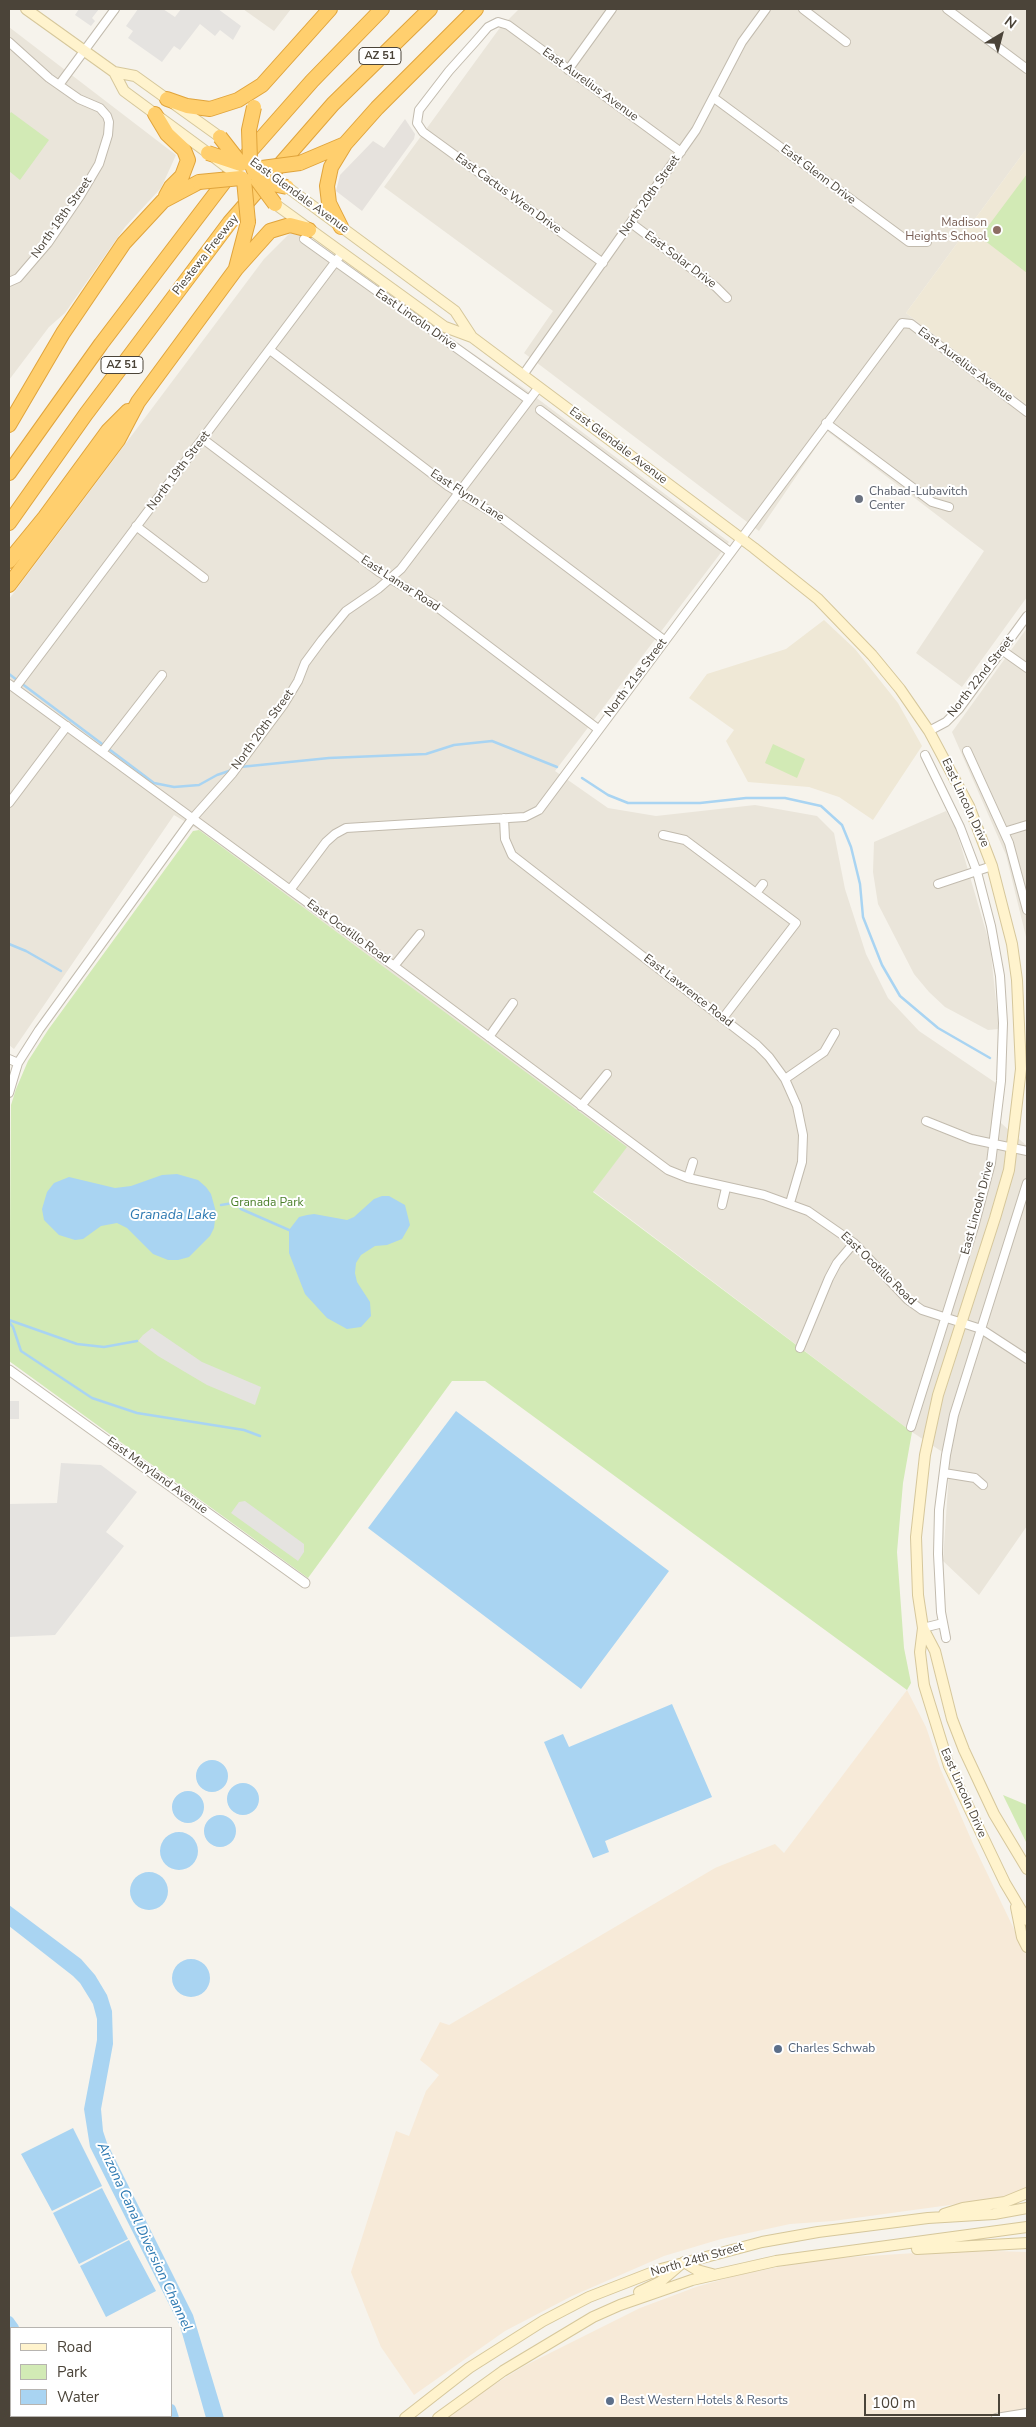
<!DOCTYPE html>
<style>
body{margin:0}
#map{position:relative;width:1036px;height:2427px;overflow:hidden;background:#f6f3ec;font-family:"Nunito Sans",sans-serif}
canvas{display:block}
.frame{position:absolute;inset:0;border:10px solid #4b4439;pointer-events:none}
.legend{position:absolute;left:10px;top:2327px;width:162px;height:90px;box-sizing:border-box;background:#fff;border:1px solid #b7b4b0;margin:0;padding:6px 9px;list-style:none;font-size:15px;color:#4b4439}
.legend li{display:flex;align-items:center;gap:10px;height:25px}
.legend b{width:25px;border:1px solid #b7b4b0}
.north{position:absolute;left:976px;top:10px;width:50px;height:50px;-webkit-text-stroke:4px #fff;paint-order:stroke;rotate:37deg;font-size:14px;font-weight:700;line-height:20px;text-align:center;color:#4b4439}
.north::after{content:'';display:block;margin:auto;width:18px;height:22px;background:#4b4439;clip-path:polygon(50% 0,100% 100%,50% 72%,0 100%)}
.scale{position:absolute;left:864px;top:2394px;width:136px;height:22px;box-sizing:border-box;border:2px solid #4b4439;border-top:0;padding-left:6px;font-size:15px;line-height:18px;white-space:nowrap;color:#4b4439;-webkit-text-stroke:4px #fff;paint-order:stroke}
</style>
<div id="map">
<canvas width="1036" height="2427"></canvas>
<div class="frame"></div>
<ul class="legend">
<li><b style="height:6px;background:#fff3cd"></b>Road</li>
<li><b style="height:14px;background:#d2eab5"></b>Park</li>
<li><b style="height:14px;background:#a9d4f2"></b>Water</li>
</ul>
<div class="north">N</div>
<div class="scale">100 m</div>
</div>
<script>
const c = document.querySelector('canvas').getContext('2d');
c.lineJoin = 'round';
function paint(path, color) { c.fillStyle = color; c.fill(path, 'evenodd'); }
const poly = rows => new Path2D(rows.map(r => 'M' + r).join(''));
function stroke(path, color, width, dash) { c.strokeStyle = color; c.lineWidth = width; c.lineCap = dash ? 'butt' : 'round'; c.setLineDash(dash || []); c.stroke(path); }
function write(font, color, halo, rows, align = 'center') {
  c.font = font + ' "Nunito Sans",sans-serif'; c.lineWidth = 4; c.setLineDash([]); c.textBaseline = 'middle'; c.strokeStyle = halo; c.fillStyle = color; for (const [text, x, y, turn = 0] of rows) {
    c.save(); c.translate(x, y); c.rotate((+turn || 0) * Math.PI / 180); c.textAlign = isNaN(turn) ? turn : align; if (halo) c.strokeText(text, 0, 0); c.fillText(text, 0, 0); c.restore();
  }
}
paint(poly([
 [243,9,291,9,274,31],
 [519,9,1027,9,1027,148,906,313,1027,405,1027,597,962,687,916,653,984,551,827,431,759,531,524,353,553,311,384,187,499,29],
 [9,27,176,155,161,188,125,227,65,313,49,327,9,380],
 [293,230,522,387,729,542,555,771,608,808,656,816,755,805,817,816,834,833,845,889,866,954,888,998,919,1031,996,1083,993,1116,1027,1146,1027,1526,979,1595,943,1561,950,1457,912,1432,593,1191,626,1147,199,830,174,815,14,1049,9,1045,9,599,264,259],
 [1027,628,1027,941,1006,855,952,732],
 [946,811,956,829,990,945,999,1029,988,1030,945,1007,929,992,914,974,878,904,873,872,874,842],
 [9,2360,11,2362,11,2416,136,2416,138,2418,9,2418]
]), '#eae5da');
paint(poly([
 [907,1690,926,1727,940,1768,974,1846,1027,1956,1027,2188,1001,2198,833,2221,790,2224,721,2239,664,2256,572,2296,505,2331,414,2395,381,2347,351,2272,396,2131,409,2136,426,2091,439,2075,420,2060,440,2022,449,2025,715,1868,775,1844,784,1853],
 [962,2250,1027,2252,1027,2418,448,2418,487,2389,524,2366,640,2308,696,2287,738,2275,793,2264,837,2258]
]), '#f7ead8');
paint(poly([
 [405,119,415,134,414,139,362,211,336,191,340,175,373,141,384,148]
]), '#e6e2dd');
paint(poly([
 [1027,148,1027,405,906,313],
 [824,620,855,649,898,703,922,746,873,820,839,797,809,787,748,782,726,741,734,730,689,698,707,674,786,649]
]), '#efe8d6');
paint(poly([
 [11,112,49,140,20,180,9,171,9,115],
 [1027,174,1027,273,980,237],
 [773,744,805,759,797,778,765,763],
 [199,830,627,1147,593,1192,912,1432,903,1483,897,1552,904,1648,911,1683,907,1690,485,1381,452,1381,308,1578,9,1361,11,1105,16,1089,28,1061,48,1030,193,831],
 [1003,1795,1027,1805,1027,1844]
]), '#d2eab5');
paint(poly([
 [79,9,99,9,92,18,95,21,91,26,75,15],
 [138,9,163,9,175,17,181,9,218,9,241,26,233,40,220,30,215,36,200,24,180,50,174,46,162,62,128,38,133,31,126,26],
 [152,1328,202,1362,261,1387,255,1405,207,1385,158,1356,138,1341,143,1335],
 [9,1401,19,1401,19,1419,9,1419],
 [61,1463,101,1465,137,1492,106,1532,124,1546,55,1635,9,1637,9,1504,57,1503],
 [245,1501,304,1544,304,1552,298,1561,231,1513,239,1502]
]), '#e5e3e0');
paint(poly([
 [177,1174,198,1180,206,1187,211,1194,216,1212,214,1228,210,1236,189,1257,178,1260,168,1260,153,1254,127,1228,117,1223,101,1226,83,1239,75,1240,59,1235,44,1220,42,1209,47,1192,54,1183,69,1177,115,1188,131,1186,162,1175],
 [382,1196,389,1196,405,1205,410,1225,402,1239,387,1245,375,1246,361,1255,356,1263,355,1273,357,1282,370,1302,371,1316,361,1327,347,1329,327,1318,305,1294,289,1253,289,1230,299,1217,307,1215,314,1214,347,1220,354,1217,374,1199],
 [456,1411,669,1571,581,1689,368,1528],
 [672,1704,712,1797,605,1841,609,1852,593,1858,544,1742,563,1734,569,1747],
 '196 1776a16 16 0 1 1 32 0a16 16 0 1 1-32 0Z',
 '227 1799a16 16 0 1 1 32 0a16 16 0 1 1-32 0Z',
 '172 1807a16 16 0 1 1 32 0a16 16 0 1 1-32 0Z',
 '204 1831a16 16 0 1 1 32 0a16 16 0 1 1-32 0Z',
 '160 1851a19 19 0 1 1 38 0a19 19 0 1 1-38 0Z',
 '130 1891a19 19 0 1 1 38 0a19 19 0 1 1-38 0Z',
 [9,1905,81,1959,95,1975,107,1995,112,2011,113,2044,101,2109,103,2131,107,2143,193,2315,224,2418,206,2418,180,2326,90,2147,84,2109,97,2040,97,2019,93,2004,80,1983,73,1976,9,1926],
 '172 1978a19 19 0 1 1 38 0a19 19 0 1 1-38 0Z',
 [73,2128,102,2186,52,2211,21,2154],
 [102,2188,128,2239,79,2264,53,2213],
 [129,2240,156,2291,106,2317,80,2266]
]), '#a9d4f2');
stroke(poly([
 [9,674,154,783,174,787,199,785,217,775,232,770],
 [240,767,329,758,426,754,454,745,492,741,557,767],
 [582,778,608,795,628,803,700,803,746,798,785,798,821,806,842,825,851,847,860,884,863,917,882,965,900,996,938,1028,990,1058],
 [9,944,26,951,61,971],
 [221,1205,233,1203,238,1205,241,1209,289,1230],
 [9,1320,77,1344,104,1347,137,1341],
 [9,1322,13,1327,21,1351,92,1398,137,1413,244,1430,260,1436]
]), '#a9d4f2', 2.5);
stroke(poly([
 [9,2321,14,2328],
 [171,2409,174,2418]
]), '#a9d4f2', 10);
const minor = poly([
 [803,9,846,42],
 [947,9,1027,69],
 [9,42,49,78,79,99,100,108,107,116,109,122,108,135,99,164,80,196,48,243,18,278,9,282],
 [568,70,612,9],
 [59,85,115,9],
 [714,98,909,242,927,242],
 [631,223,716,287,727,298],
 [304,239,529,400],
 [603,263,423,132,417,123,419,110,449,71,475,42,488,27,498,22,508,25,681,152],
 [270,350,448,486,503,519,664,640],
 [523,375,696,130,742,42,766,9],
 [540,410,730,552],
 [826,423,932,502,949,507],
 [203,439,379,572,433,604,598,729],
 [136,526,204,578],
 [1003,651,1027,668],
 [9,684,394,966,668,1170,688,1178,764,1195,808,1211,854,1243,908,1300,922,1310,981,1329,1027,1359],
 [15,688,342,253],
 [929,731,946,722,959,709,1027,616],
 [967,751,1009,843,1027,910],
 [102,752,162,675],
 [9,803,67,726],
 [504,818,505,839,512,855,757,1045,769,1057,785,1079,797,1106,803,1135,802,1162,790,1203],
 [1004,832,1027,825],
 [663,835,685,840,796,923,723,1018],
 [938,884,992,866],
 [290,890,326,842,335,834,346,828,525,817,539,810,902,323,911,324,1027,412],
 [756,893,763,884],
 [394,966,420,934],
 [489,1037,513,1003],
 [9,1059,18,1063],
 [785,1079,824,1052,835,1033],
 [9,1093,18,1063,39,1030,192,819,232,774,284,704,298,681,305,663,322,640,346,611,378,589,401,569,539,387],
 [581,1106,607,1074],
 [926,1121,971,1139,1027,1151],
 [688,1178,693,1162],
 [722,1205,726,1188],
 [800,1348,829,1278,837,1263,854,1243],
 [911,1427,974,1227,991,1163,1001,1081,1003,1023,1000,976,991,926,977,872,960,827,925,755],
 [944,1473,975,1478,983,1485],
 [923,1628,943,1623],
 [946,1638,941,1612,938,1554,939,1510,946,1455,954,1415,1027,1183],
 [996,2418,1027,2413]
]);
const tertiary = poly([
 [9,1370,305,1583]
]);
const secondary = poly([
 [26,9,114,72,135,76,220,137],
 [114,72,124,91,208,153],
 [287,187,455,311,472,337],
 [275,204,445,327,472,337,754,548,818,599,872,655,900,689,929,731,969,806,992,866,1012,944,1017,980,1021,1069,1009,1170,995,1218,938,1395,925,1455,916,1537,918,1595,923,1628,920,1652,924,1685,949,1766,1005,1883,1027,1920],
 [923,1628,935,1651,952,1719,964,1750,994,1814,1027,1869],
 [1016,1907,1022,1937,1027,1947],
 [944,2214,963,2208,1005,2202,1027,2193],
 [917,2249,1027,2243],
 [684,2262,697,2270,712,2274],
 [639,2292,660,2282,681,2264],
 [405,2418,469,2368,543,2321,589,2297,661,2269,762,2242,818,2232,928,2218,994,2214,1027,2208],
 [438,2418,503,2371,593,2317,620,2305,692,2280,776,2261,1027,2227]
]);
const motorway = poly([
 [167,99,187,106,210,109,238,100,262,85,330,9],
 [155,114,167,134,184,150,188,160,182,176,171,187,166,196],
 [245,157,312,81,382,9],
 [250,160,258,181],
 [300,163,345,144],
 [341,227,329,203,327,186,331,167,345,144,377,108,476,9],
 [236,268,248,222],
 [9,425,63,333,124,243,163,201,199,182],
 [9,473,101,344,231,173],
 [9,523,86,414,230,222,333,104,430,9],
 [9,561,45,517,108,431,128,411],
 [9,585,118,440,138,402,236,269,270,231,290,225,309,230]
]);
stroke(minor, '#c2bbae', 10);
stroke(tertiary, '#c2bbae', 11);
stroke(secondary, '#d6c79b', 12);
stroke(motorway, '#e0a43c', 16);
stroke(minor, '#fff', 8);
stroke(tertiary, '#fff', 9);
stroke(secondary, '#fff3cd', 10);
stroke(motorway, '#ffcf6e', 14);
const secondaryBridge = poly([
 [215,158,241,178]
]);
const motorwayBridge = poly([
 [220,137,241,164],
 [208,153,241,164],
 [250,160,249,130,254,107],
 [262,168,300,163],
 [244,180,248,222],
 [258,181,287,187],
 [258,181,275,204],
 [199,182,241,178]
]);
stroke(secondaryBridge, '#d6c79b', 12, []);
stroke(motorwayBridge, '#e0a43c', 16, []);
stroke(secondaryBridge, '#fff3cd', 10);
stroke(motorwayBridge, '#ffcf6e', 14);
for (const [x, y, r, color] of [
 [997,230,5,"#8d6e63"],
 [859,499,5,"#6b7280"],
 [778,2049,5,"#5c6f8a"],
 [610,2401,5,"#5c6f8a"]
]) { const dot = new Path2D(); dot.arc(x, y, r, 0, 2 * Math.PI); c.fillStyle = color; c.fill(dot); stroke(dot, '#fff', 2); }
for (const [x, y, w] of [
 [380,56,42],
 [122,365,42]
]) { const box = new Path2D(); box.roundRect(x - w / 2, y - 8.5, w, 17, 4); c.fillStyle = '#fff'; c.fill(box); stroke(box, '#4b4439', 1); }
write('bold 11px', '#4b4439', null, [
 ["AZ 51",380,56],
 ["AZ 51",122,365]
]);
write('12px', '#4b4439', '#fff', [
 ["East Aurelius Avenue",590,85,36],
 ["East Glenn Drive",818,175,37],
 ["East Cactus Wren Drive",508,194,36],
 ["East Glendale Avenue",299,196,36],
 ["North 20th Street",650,196,-55],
 ["North 18th Street",62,218,-55],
 ["Piestewa Freeway",206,255,-52],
 ["East Solar Drive",680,260,37],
 ["East Lincoln Drive",416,320,35],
 ["East Aurelius Avenue",965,365,37],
 ["East Glendale Avenue",618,446,37],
 ["North 19th Street",179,471,-53],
 ["East Flynn Lane",467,496,33],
 ["East Lamar Road",400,584,33],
 ["North 22nd Street",981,677,-52],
 ["North 21st Street",636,678,-53],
 ["North 20th Street",263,730,-54],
 ["East Lincoln Drive",965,803,65],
 ["East Ocotillo Road",348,932,36],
 ["East Lawrence Road",688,991,38],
 ["East Lincoln Drive",978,1208,-75],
 ["East Ocotillo Road",878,1269,44],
 ["East Maryland Avenue",157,1476,36],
 ["East Lincoln Drive",963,1793,66],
 ["North 24th Street",697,2260,-16]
]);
write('12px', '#785e54', '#fff', [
 ["Madison",987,223],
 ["Heights School",987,237]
], 'right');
write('12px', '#5b616d', '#fff', [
 ["Chabad-Lubavitch",869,492],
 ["Center",869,506]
], 'left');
write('12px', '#4a7f2a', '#fff', [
 ["Granada Park",267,1203]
]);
write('12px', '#4e5e75', '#fff', [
 ["Charles Schwab",788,2049],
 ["Best Western Hotels & Resorts",620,2401]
], 'left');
write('italic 14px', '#2e7ab2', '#fff', [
 ["Granada Lake",173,1216],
 ["Arizona Canal Diversion Channel",144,2237,65]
]);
</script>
